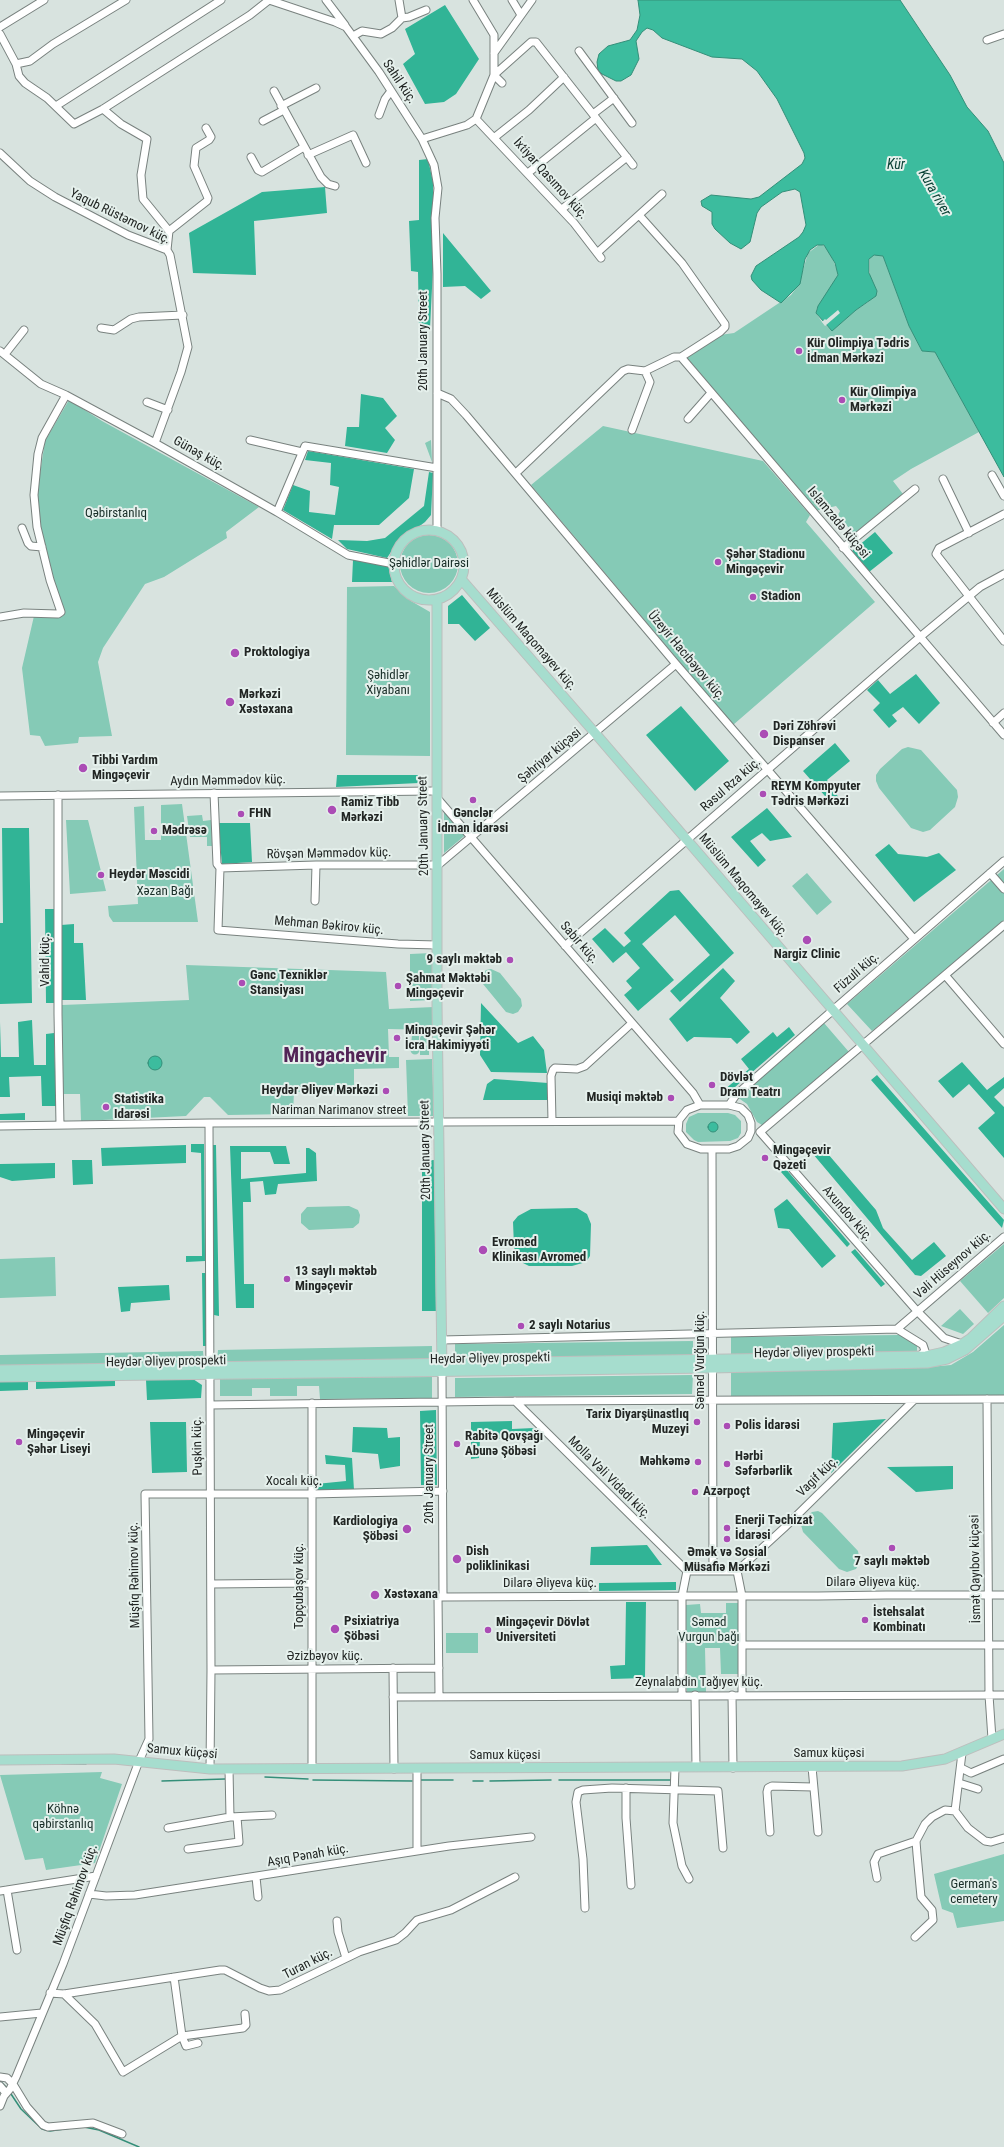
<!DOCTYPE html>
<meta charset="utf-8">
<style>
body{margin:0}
canvas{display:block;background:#d8e3df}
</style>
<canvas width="1004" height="2147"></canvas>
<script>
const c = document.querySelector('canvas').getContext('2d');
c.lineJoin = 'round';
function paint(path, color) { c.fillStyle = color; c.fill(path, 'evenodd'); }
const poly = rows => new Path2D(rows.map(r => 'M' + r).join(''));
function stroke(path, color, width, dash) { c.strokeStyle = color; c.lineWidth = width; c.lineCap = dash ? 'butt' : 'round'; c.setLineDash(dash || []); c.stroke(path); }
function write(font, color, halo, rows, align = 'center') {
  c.font = font + ' "Roboto Condensed",sans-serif'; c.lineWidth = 4; c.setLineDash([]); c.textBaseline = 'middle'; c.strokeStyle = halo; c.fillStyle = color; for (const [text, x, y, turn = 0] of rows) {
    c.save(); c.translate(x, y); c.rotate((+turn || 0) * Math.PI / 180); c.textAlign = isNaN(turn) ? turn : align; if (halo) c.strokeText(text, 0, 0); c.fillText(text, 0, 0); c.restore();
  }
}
paint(poly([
 [820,244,826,247,830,252,838,273,836,280,817,308,816,313,822,322,832,331,856,310,868,302,877,291,870,277,870,257,878,254,883,256,909,326,922,351,935,352,979,432,911,469,893,481,903,494,850,538,849,528,838,515,840,511,836,506,815,511,687,358,720,335,734,333,791,295,799,284,808,253],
 [69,400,102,421,259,507,226,532,227,538,164,577,145,584,103,648,98,662,112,736,79,737,78,743,45,746,40,736,30,735,22,668,34,616,61,617,64,615,44,546,36,500,45,441],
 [603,426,763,461,810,515,806,522,875,602,733,725,531,485],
 [431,440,432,462,425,443],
 '400 564a29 29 0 1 1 58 0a29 29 0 1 1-58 0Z',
 [394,586,411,601,430,612,430,756,346,755,347,587],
 [908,747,921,750,957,790,958,797,955,807,930,830,923,832,911,828,879,788,876,781,876,775,880,769,902,749],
 [444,803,469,832,444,853],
 [182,804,198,922,113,922,109,916,108,906,138,904,134,807,144,806,145,840,161,840,161,805],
 [202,815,203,821,211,820,212,846,207,846,207,837,190,837,187,816],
 [66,820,88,820,106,891,70,894],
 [1004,869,1004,920,872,1031,847,1004],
 [807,873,832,902,817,915,792,886],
 [432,953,433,1000,410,1001,410,954],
 [186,965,386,972,389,1009,434,1007,433,1030,388,1029,389,1057,399,1057,399,1068,354,1069,354,1091,294,1092,293,1114,228,1115,210,1097,204,1097,186,1116,81,1121,80,1094,63,1094,62,1005,189,1000],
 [491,969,500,973,521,999,522,1006,518,1012,513,1014,506,1012,483,984,482,975,486,970],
 [824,1023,849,1052,762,1125,757,1122,747,1104,737,1097],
 '420 1039a5 5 0 1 1 10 0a5 5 0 1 1-10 0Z',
 [412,1035,419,1035,419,1041,416,1044,411,1044],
 [429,1045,429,1055,420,1055,420,1048,423,1046],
 '410.5 1050a4.5 4.5 0 1 1 9 0a4.5 4.5 0 1 1-9 0Z',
 [432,1059,434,1116,408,1116,406,1060],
 [698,1113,728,1113,735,1115,741,1121,741,1133,738,1138,730,1141,698,1142,694,1140,686,1132,686,1124,689,1117],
 [349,1206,358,1210,360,1215,359,1223,353,1228,309,1230,301,1223,301,1214,307,1207],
 [1004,1244,1004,1298,988,1313,960,1281],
 [55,1257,56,1296,0,1298,0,1259],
 [960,1309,974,1324,963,1334,941,1326],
 [1004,1325,1004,1395,731,1396,731,1372,918,1368,951,1365,973,1352],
 [899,1335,917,1344,917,1353,731,1356,731,1337],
 [693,1341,693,1358,455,1361,455,1344],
 [432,1346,432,1360,217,1363,218,1350],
 [203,1351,204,1364,0,1367,0,1355],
 [693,1375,692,1394,455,1397,455,1378],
 [432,1377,432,1398,320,1399,319,1386,297,1386,297,1396,270,1396,270,1388,252,1388,252,1396,220,1396,220,1378],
 [818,1511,822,1513,858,1551,860,1562,856,1569,847,1572,839,1569,803,1532,801,1525,803,1520,812,1512],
 [726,1603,738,1603,738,1674,721,1674,720,1648,705,1648,706,1692,687,1692,686,1605,700,1604,701,1613,726,1613],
 [446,1633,478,1633,478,1653,446,1653],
 [102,1772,100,1778,122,1784,95,1863,46,1870,43,1858,25,1860,0,1775],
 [1004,1854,1004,1921,957,1928,953,1913,942,1909,934,1874]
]), '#85cab6');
paint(poly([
 [445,5,479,59,456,94,444,102,425,104,403,64,415,54,405,29],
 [428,159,433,182,433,268,430,328,419,328,418,272,411,271,409,221,419,220,419,160],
 [325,187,327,213,254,221,256,275,193,273,189,233,262,192],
 [443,233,491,291,481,299,465,286,443,287],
 [361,394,383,398,397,416,385,428,395,440,387,453,345,446,347,427,359,427],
 [308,451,414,469,409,498,379,525,334,525,332,539,283,510,293,485,310,491,309,512,335,515,339,487,330,485,331,463,305,460],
 [429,472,433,473,431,515,425,522,397,543,387,558,347,549,338,540,367,541,385,538,424,506],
 [875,532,893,553,869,572,852,551],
 [353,560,388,565,392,582,352,582],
 [462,595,490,628,475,641,459,624,448,624,448,606],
 [916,674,940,703,919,724,903,707,892,715,897,721,889,728,873,710,880,703,867,690,878,680,890,694],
 [681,706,729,761,695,791,646,735],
 [835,743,850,761,827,780,839,798,832,804,803,771],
 [337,775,419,775,419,783,336,787],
 [767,808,792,837,770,841,762,833,750,841,766,860,758,867,731,837],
 [218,823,250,823,252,862,222,864],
 [2,828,29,828,32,1003,0,1004,0,923,3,923],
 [889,844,898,854,927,857,939,853,956,870,914,902,875,855],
 [679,890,734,953,680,1002,670,991,710,955,675,915,642,944,674,980,638,1011,624,995,632,988,626,981,640,968,626,952,613,963,592,939,605,928,624,947,631,941,624,933,670,891],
 [45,909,54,909,54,1003,46,1003],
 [74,924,74,943,83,943,86,1000,62,1000,61,925],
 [723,968,735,981,720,998,750,1032,737,1044,731,1038,694,1037,687,1042,669,1019],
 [481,1003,518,1043,533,1036,544,1050,547,1073,491,1072,480,1055],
 [32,1020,34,1065,46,1065,46,1034,54,1033,56,1106,42,1106,41,1076,9,1077,10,1097,0,1097,0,1022,1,1057,19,1057,18,1022],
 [789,1027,795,1035,727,1094,724,1090,749,1069,741,1059,773,1032,777,1037],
 [962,1062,987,1090,1004,1077,1004,1088,994,1097,1004,1107,1004,1158,978,1128,995,1113,969,1084,953,1098,938,1081],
 [877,1075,1004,1220,1002,1228,871,1080],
 [494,1079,548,1083,547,1100,483,1100,487,1084],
 [25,1113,25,1120,0,1120,0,1114],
 [191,1144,204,1144,205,1261,186,1262,186,1256,202,1256,201,1153,191,1152],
 [186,1145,186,1163,102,1166,101,1148],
 [212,1145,216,1145,219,1316,214,1315],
 [230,1146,286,1146,290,1164,274,1164,270,1152,241,1152,241,1179,306,1173,306,1148,309,1148,316,1153,317,1181,278,1184,276,1194,265,1195,263,1181,250,1182,251,1202,243,1202,244,1284,254,1284,254,1308,236,1308],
 [822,1147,876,1210,883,1228,912,1260,934,1242,946,1256,921,1276,915,1275,813,1154],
 [72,1160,92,1160,93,1184,73,1185],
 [434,1160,436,1311,422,1311,422,1161],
 [55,1163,55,1178,12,1181,0,1177,0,1164],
 [785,1168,850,1244,847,1247,781,1172],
 [787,1199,836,1256,822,1268,789,1229,778,1228,774,1209],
 [577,1208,587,1214,591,1224,590,1256,586,1262,572,1266,529,1266,519,1261,516,1257,514,1246,513,1222,518,1216,531,1209],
 [855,1249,885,1284,881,1287,851,1252],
 [202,1273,206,1273,206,1346,203,1346],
 [169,1285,170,1300,131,1303,130,1311,121,1312,118,1287],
 [193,1379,202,1385,201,1398,147,1400,146,1380],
 [115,1380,115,1386,36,1389,36,1382],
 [28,1381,28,1390,0,1391,0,1382],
 [436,1410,437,1485,421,1485,420,1411],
 [886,1419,831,1473,833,1423],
 [512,1421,512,1429,534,1428,543,1438,480,1439,479,1458,471,1459,471,1422],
 [150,1422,186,1422,187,1472,152,1473],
 [353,1427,387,1428,388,1438,400,1437,400,1466,380,1469,378,1454,352,1452],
 [325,1455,352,1458,354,1490,315,1491,316,1484,346,1481,345,1465,326,1464],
 [953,1466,953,1489,916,1492,887,1467],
 [647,1545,662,1565,590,1565,591,1547],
 [676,1582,676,1590,599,1591,599,1583],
 [626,1602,646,1602,645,1678,611,1679,610,1666,625,1665]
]), '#31b496');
const water = poly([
 [638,0,900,0,950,75,967,107,988,131,1004,163,1004,477,935,352,922,351,909,326,883,256,874,255,869,259,869,273,877,291,876,296,856,310,832,331,816,313,818,306,838,275,835,263,824,245,817,245,810,250,805,259,800,284,781,303,761,290,752,280,751,276,756,266,799,237,803,232,806,225,800,192,795,189,782,192,761,207,757,213,750,242,741,249,730,243,715,229,712,224,712,212,702,206,701,201,711,195,751,199,759,197,802,164,805,158,804,153,777,99,757,71,742,59,712,57,662,38,653,30,647,28,642,32,636,41,639,59,631,75,621,81,616,81,602,74,598,70,597,62,599,54,608,46,630,40,637,30,640,15,638,0],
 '148 1063a7 7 0 1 1 14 0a7 7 0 1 1-14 0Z',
 '708 1127a5 5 0 1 1 10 0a5 5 0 1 1-10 0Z'
]);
paint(water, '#3cbc9e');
stroke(water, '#348f79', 1);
paint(poly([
 [838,310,840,313,825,326,822,322,825,319,826,320]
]), '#d8e3df');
stroke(poly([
 [44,1764,86,1764],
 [265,1777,308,1779],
 [313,1780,412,1781],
 [419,1780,453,1780],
 [559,1780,672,1780],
 [162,1781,225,1779],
 [473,1781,483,1781],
 [490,1781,551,1780],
 [0,2081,7,2088],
 [11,2094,21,2109,42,2129,50,2131,71,2128],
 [84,2127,99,2130,139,2147]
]), '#348f79', 1.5);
const minor = poly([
 [269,0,335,22,346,27,379,72,422,139,434,165,438,188,435,218,437,274,437,531],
 [326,0,345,25],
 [512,0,521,15],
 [402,18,409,17,426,10],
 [0,27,44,0],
 [0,34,16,64,19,76,25,83,47,98,74,124,103,109,250,15,269,0],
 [353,36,362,31,381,34,392,28,402,18,399,0],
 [987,40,1004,34],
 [579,51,632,123],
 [494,53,532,0],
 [16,64,30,61,53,44,126,0],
 [502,83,494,75,531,42,536,42,633,165],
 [274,91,321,177,328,184,335,186],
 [56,106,221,0],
 [281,106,316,88],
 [103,109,121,124,147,139,141,175,143,199,169,231,167,250],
 [593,114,614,98],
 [379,115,385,99,391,91],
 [476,119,574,223,601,258],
 [263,121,284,110],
 [495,137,529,110,564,77],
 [422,139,467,125,476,119,494,75,494,35,473,0],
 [0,153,30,181,55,197,128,235,167,250,170,255,188,347,181,372,155,443],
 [308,155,353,135,366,163],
 [251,157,258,170,262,172,304,147],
 [528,173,596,118],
 [562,209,627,157],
 [639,215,682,263,725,324,725,327,720,332,681,357],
 [169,231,207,201,208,198,194,166,196,148,209,140,211,137,206,128],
 [597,253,662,194],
 [101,328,114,330,131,319,139,317,183,315],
 [0,351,41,384,66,395,155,443,277,512,348,555,394,564],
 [5,354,24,330],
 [437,393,451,399,466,415,676,664,914,939],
 [147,402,168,410],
 [688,419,711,393],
 [632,430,650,382,645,371],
 [250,440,302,452],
 [516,473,623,371,628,369,645,371,674,357,681,357,1004,735],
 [992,475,1004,496],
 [943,479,969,533],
 [277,512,305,446,437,468],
 [1004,514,939,548,936,554,1004,641],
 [22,528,28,543,31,546,42,547],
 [843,548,915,489],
 [0,617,24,613,58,614,61,612,50,580,37,527,34,495,38,454,42,438,66,395],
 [993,723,1004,713],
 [214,793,217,864,220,868,218,930,398,944,437,945],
 [58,795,58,1014,60,1125],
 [0,796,433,791],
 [437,798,693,1093,700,1105],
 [220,868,316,865,438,865,676,664],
 [990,873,1004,889],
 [315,901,316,865],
 [565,946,920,637,980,587,1004,574],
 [945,975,1004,1044],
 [700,1105,729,1105,741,1108,748,1115,751,1123,751,1131,748,1138,738,1146,729,1149,701,1149,687,1144,678,1132,679,1120,687,1110,700,1105],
 [729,1105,736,1095,801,1038,1004,861],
 [552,1121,551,1076,553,1070,555,1068,577,1069,585,1066,632,1023],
 [209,1123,211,1670,210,1769],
 [0,1126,209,1123,678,1121],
 [760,1132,1004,925],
 [760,1132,917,1311,944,1338,962,1344],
 [712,1150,713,1571],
 [897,1329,923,1345,925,1351,920,1356],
 [442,1340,897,1329,1004,1237],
 [987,1399,989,1695,992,1739],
 [515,1401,687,1571],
 [312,1403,312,1769],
 [210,1405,515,1401,1004,1399],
 [737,1571,784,1528,914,1400],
 [211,1584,312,1583],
 [443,1597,682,1596,682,1695],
 [742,1645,1004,1645],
 [393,1668,394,1769],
 [211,1670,439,1668],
 [695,1695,696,1767],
 [732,1695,733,1768],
 [742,1695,742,1596,737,1571,687,1571,682,1596,818,1596,886,1595,1004,1595],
 [439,1696,438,1597,443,1597,442,1372],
 [393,1697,1004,1695],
 [812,1767,818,1832],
 [675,1768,673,1823,682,1866,689,1879],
 [961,1768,971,1773,1004,1759],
 [229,1769,230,1817],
 [959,1783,978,1789],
 [626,1788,626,1818,631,1885],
 [955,1811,962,1753],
 [168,1828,230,1817,272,1815],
 [770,1832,767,1792,768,1788,772,1786,813,1787],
 [188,1849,239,1842,237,1817],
 [417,1851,417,1769],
 [256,1877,258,1897],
 [877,1878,874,1862,878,1854,916,1841],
 [7,1890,17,1950],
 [0,1891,96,1876],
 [89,1894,106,1896,135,1895,449,1846,531,1837],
 [585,1908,583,1859,576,1802,578,1792,583,1790,612,1788,718,1791,723,1848],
 [337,1921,338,1932,346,1958],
 [915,1937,933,1920,932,1910,921,1897,917,1854,916,1841,925,1824,932,1817,945,1810,955,1811,968,1828,985,1841,991,1842,1004,1838],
 [50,1993,64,1994,220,1970,225,1970,260,1988,269,1991,280,1990,359,1952,396,1940,405,1933,417,1920,451,1910,515,1877],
 [64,1994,95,2024,123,2072,182,2036,174,1977],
 [0,2017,42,2013],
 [198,2043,186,2046,182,2036,243,2028,246,2025,245,2014],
 [0,2077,7,2078,13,2084,27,2107,43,2125,48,2127,93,2123,122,2134],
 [0,2086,6,2093],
 [0,2106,4,2096,10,2089,16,2077,63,1964,139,1761,149,1739,145,1494,311,1494,443,1491]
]);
const major = poly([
 '394 565a35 35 0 1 1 70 0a35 35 0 1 1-70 0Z',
 [461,579,595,733,1004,1209],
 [437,599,437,1004,442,1369],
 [0,1370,926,1356,944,1352,962,1344,971,1338,1004,1306],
 [0,1377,713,1368,927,1363,947,1359,965,1350,1004,1316],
 [0,1760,114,1759,210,1769,902,1766,945,1759,1004,1734]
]);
stroke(minor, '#79827f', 9);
stroke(major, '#bdbebd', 11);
stroke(minor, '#fff', 7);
stroke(major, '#a6ddce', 9);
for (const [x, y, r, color] of [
 [799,351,4,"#ab4cb5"],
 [842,400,4,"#ab4cb5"],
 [718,562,4,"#ab4cb5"],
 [753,597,4,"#ab4cb5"],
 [235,653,5,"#ab4cb5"],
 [230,702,5,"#ab4cb5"],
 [764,734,5,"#ab4cb5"],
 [83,768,5,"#ab4cb5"],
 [763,794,4,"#ab4cb5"],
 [473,800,4,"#ab4cb5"],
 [332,810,5,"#ab4cb5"],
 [241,814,4,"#ab4cb5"],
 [154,831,4,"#ab4cb5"],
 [101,875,4,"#ab4cb5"],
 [807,940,5,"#ab4cb5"],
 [510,960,4,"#ab4cb5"],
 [242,983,4,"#ab4cb5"],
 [398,986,4,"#ab4cb5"],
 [397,1038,4,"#ab4cb5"],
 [712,1085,4,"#ab4cb5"],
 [386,1091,4,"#ab4cb5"],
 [671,1098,4,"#ab4cb5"],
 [106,1107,4,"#ab4cb5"],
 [765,1158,4,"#ab4cb5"],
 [483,1250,5,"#ab4cb5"],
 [287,1279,4,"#ab4cb5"],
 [521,1326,4,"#ab4cb5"],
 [697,1422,4,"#ab4cb5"],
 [727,1426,4,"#ab4cb5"],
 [19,1442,4,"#ab4cb5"],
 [457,1444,4,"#ab4cb5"],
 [698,1462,4,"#ab4cb5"],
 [727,1464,4,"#ab4cb5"],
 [695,1492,4,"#ab4cb5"],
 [727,1528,4,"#ab4cb5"],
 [407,1529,5,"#ab4cb5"],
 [727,1539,4,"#ab4cb5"],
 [892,1548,4,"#ab4cb5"],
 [457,1559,5,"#ab4cb5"],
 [375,1595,5,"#ab4cb5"],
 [865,1620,4,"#ab4cb5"],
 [335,1629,5,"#ab4cb5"],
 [488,1630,4,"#ab4cb5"]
]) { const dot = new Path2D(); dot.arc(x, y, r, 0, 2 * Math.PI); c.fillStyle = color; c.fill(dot); stroke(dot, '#e5f0ec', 1.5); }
write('13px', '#222624', '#e5f0ec', [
 ["Sahil küç.",399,82,56],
 ["İxtiyar Qasımov küç.",550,179,48],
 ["Yaqub Rüstəmov küç.",120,217,26],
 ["20th January Street",424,341,-90],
 ["Günəş küç.",199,454,29],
 ["Islamzadə küçəsi",838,523,50],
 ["Müslüm Maqomayev küç.",531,640,49],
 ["Üzeyir Hacıbəyov küç.",686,656,50],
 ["Şəhriyar küçəsi",550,756,-40],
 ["Aydın Məmmədov küç.",228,781,-1],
 ["Rəsul Rza küç.",731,785,-41],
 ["20th January Street",424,826,-91],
 ["Rövşən Məmmədov küç.",329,854,-1],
 ["Müslüm Maqomayev küç.",743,886,50],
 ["Mehman Bəkirov küç.",329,926,5],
 ["Sabir küç.",579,943,49],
 ["Vahid küç.",46,960,-90],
 ["Füzuli küç.",857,973,-41],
 ["Nariman Narimanov street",339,1111],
 ["20th January Street",426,1150,-91],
 ["Axundov küç.",847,1214,49],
 ["Vəli Hüseynov küç.",953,1265,-41],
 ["Heydər Əliyev prospekti",814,1353,-1],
 ["Heydər Əliyev prospekti",490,1359,-1],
 ["Səməd Vurğun küç.",701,1360,-90],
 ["Heydər Əliyev prospekti",166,1362,-1],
 ["Puşkin küç.",198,1446,-91],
 ["20th January Street",430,1474,-90],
 ["Vagif küç.",818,1477,-44],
 ["Molla Vəli Vidadi küç.",609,1478,45],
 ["Xocalı küç.",294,1482],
 ["İsmət Qayıbov küçəsi",976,1569,-91],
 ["Müşfiq Rəhimov küç.",135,1575,-91],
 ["Dilarə Əliyeva küç.",873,1583],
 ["Dilarə Əliyeva küç.",550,1584],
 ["Topçubaşov küç.",300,1586,-90],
 ["Əzizbəyov küç.",325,1657],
 ["Zeynalabdin Tağıyev küç.",699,1683],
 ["Samux küçəsi",182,1752,5],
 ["Samux küçəsi",829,1754],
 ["Samux küçəsi",505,1756],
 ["Aşıq Pənah küç.",308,1856,-10],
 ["Müşfiq Rəhimov küç.",76,1895,-70],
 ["Turan küç.",308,1964,-27]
]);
write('bold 13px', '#222624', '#e5f0ec', [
 ["Kür Olimpiya Tədris",807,344],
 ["İdman Mərkəzi",807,359],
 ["Kür Olimpiya",850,393],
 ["Mərkəzi",850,408],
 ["Şəhər Stadionu",726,555],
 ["Mingəçevir",726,570],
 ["Stadion",761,597],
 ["Proktologiya",244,653],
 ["Mərkəzi",239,695],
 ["Xəstəxana",239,710],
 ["Dəri Zöhrəvi",773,727],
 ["Dispanser",773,742],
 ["Tibbi Yardım",92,761],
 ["Mingəçevir",92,776],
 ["REYM Kompyuter",771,787],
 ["Tədris Mərkəzi",771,802],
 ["Ramiz Tibb",341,803],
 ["Mərkəzi",341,818],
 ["FHN",249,814],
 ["Gənclər",473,814,"center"],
 ["İdman İdarəsi",473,829,"center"],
 ["Mədrəsə",162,831],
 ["Heydər Məscidi",109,875],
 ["Nargiz Clinic",807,955,"center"],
 ["9 saylı məktəb",502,960,"right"],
 ["Gənc Texniklər",250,976],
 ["Stansiyası",250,991],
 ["Şahmat Məktəbi",406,979],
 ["Mingəçevir",406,994],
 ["Mingəçevir Şəhər",405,1031],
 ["İcra Hakimiyyəti",405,1046],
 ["Dövlət",720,1078],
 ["Dram Teatrı",720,1093],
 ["Heydər Əliyev Mərkəzi",378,1091,"right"],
 ["Musiqi məktəb",663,1098,"right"],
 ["Statistika",114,1100],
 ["Idarəsi",114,1115],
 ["Mingəçevir",773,1151],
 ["Qəzeti",773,1166],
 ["Evromed",492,1243],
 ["Klinikası Avromed",492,1258],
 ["13 saylı məktəb",295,1272],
 ["Mingəçevir",295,1287],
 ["2 saylı Notarius",529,1326],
 ["Tarix Diyarşünastlıq",689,1415,"right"],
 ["Muzeyi",689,1430,"right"],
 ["Polis İdarəsi",735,1426],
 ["Mingəçevir",27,1435],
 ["Şəhər Liseyi",27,1450],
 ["Rabitə Qovşağı",465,1437],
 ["Abunə Şöbəsi",465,1452],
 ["Hərbi",735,1457],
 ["Səfərbərlik",735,1472],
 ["Məhkəmə",690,1462,"right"],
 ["Azərpoçt",703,1492],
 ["Enerji Təchizat",735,1521],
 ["İdarəsi",735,1536],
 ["Kardiologiya",398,1522,"right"],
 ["Şöbəsi",398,1537,"right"],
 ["Dish",466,1552],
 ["poliklinikasi",466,1567],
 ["Əmək və Sosial",727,1553,"center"],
 ["Müsafiə Mərkəzi",727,1568,"center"],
 ["7 saylı məktəb",892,1562,"center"],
 ["Xəstəxana",384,1595],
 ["İstehsalat",873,1613],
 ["Kombinatı",873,1628],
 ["Psixiatriya",344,1622],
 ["Şöbəsi",344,1637],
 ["Mingəçevir Dövlət",496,1623],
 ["Universiteti",496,1638]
], 'left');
write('13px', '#1a2f29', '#e5f0ec', [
 ["Qəbirstanlıq",116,514],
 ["Şəhidlər Dairəsi",429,564],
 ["Şəhidlər",388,676],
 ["Xiyabanı",388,691],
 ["Xəzan Bağı",165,892],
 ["Səməd",709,1623],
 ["Vurgun bağı",709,1638],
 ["Köhnə",63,1810],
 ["qəbirstanlıq",63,1825],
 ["German's",974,1885],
 ["cemetery",974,1900]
]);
write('italic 14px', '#0a4236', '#e5f0ec', [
 ["Kür",896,165],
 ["Kura river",934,193,60]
]);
write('bold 21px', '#522457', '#e5f0ec', [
 ["Mingachevir",335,1057]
]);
</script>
